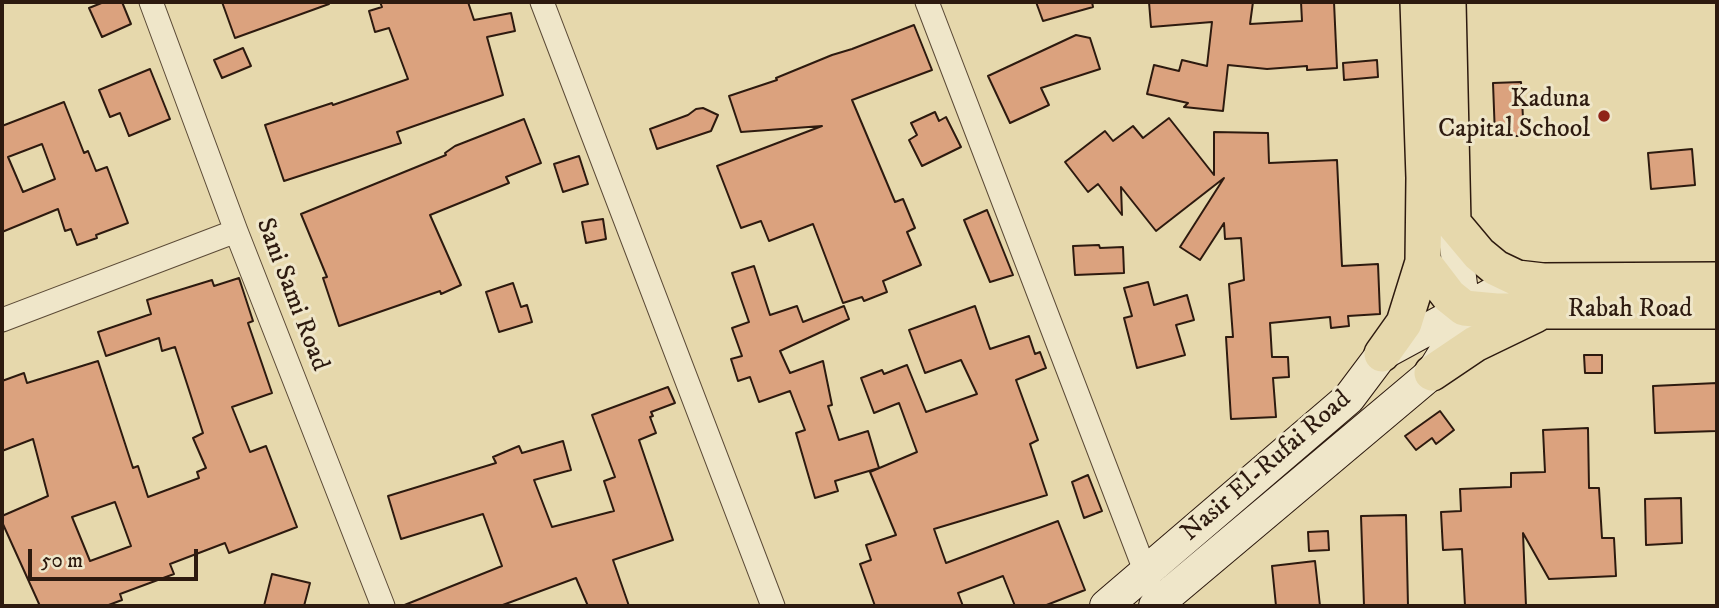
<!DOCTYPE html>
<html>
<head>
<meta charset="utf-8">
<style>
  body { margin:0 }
  #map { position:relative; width:1719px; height:608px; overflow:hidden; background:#e6d8ac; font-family:"IM FELL DW Pica",serif }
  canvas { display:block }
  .frame { position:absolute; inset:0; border:4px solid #2d1a0f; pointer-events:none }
  .scale { position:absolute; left:28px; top:549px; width:170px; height:32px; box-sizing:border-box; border:4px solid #2d1a0f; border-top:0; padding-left:9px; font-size:21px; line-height:24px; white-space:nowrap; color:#2d1a0f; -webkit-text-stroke:5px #efe6c9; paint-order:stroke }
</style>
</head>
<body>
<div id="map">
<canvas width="1719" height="608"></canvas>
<div class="frame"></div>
<div class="scale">50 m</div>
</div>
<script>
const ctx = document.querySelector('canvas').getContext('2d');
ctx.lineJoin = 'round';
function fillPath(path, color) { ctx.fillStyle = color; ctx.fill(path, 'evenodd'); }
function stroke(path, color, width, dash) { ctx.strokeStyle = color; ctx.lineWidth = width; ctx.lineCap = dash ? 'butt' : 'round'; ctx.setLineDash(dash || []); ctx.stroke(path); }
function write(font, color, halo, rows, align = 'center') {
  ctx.font = font + ' "IM FELL DW Pica",serif'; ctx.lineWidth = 6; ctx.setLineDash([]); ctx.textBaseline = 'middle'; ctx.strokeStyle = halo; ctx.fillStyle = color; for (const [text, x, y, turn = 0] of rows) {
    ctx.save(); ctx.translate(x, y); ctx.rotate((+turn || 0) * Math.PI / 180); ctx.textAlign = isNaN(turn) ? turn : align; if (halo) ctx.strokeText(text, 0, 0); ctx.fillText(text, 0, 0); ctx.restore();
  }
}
const building = new Path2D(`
  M104 2H122L131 24 102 37 89 8Z
  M222 2H329V4L235 38Z
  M380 2H468L474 20 511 13 515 31 487 37 503 95 397 132 401 143 284 181 265 125 332 103 333 105 408 79 389 28 375 32 369 11 382 7Z
  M1036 2H1092L1093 7 1043 21Z
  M1149 2H1253L1250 24 1302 21 1301 2H1334L1337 68 1307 70V66L1267 69 1228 65 1223 111 1184 107 1188 103 1147 94 1154 65 1179 71 1182 60 1207 66 1212 22 1151 27Z
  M914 25 932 70 852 100 895 202 903 199 915 228 907 232 921 265 883 281 887 292 864 301 862 297 843 303 813 224 769 241 761 221 741 228 717 166 822 126 741 132 729 96 777 80 776 78 832 55 852 49Z
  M1076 35 1090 38 1100 69 1041 88 1049 105 1010 123 988 76Z
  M243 48 251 66 222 78 214 60Z
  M1377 60 1378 77 1344 80 1343 63Z
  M150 69 170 119 129 136 120 113 110 117 99 90Z
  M1521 82 1524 136H1495L1493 83Z
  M64 102 84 153 88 151 96 171 107 167 128 223 96 235 97 238 77 245 71 229 65 231 58 209 2 232V126ZM42 144 55 179 23 192 8 157Z
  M703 108 718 115 711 131 657 149 650 129 688 115 696 109Z
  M935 112 939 121 946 117 961 147 922 166 909 140 917 135 911 123Z
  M1169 118 1214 175V132L1268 133 1269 163 1337 160 1342 266 1378 264 1380 314 1348 316 1349 326 1331 328 1330 317 1270 323 1272 357H1288L1289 377 1273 378 1276 417 1231 419 1226 337H1233L1229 284 1244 280 1241 238 1225 239 1224 223 1200 260 1180 247 1224 178 1156 231 1121 187 1122 215 1098 184 1088 192 1065 162 1105 131 1113 141 1133 126 1143 138Z
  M524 119 541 163 506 177 509 183 430 215 461 285 441 294 440 291 339 326 323 278 327 277 301 214 446 155 445 153 455 146Z
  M1692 149 1695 185 1651 189 1648 153Z
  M579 156 588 184 563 192 554 164Z
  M987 210 1013 275 990 282 964 220Z
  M603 219 606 239 586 243 582 222Z
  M1099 245 1100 248 1123 247 1124 273 1075 275 1073 246Z
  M754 266 770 315 797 306 803 322 844 306 849 319 780 351 790 373 823 361 832 405 828 406 839 440 868 431 879 468 835 481 838 491 815 498 796 433 805 430 790 391 759 402 750 377 738 381 731 359 742 356 732 328 749 322 732 273Z
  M239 278 253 321 248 323 272 393 232 407 250 452 266 446 297 527 229 553 225 543 170 564 174 574 120 594 122 600 106 606H40L2 522V516L48 496 33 439 2 451V381L24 373 27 383 98 361 133 468 138 466 148 497 199 478 197 472 206 468 193 438 203 433 175 347 162 351 159 338 106 356 98 332 151 314 147 300 212 280 214 286ZM115 502 131 546 90 561 72 517Z
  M1148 282 1154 305 1187 295 1194 320 1176 325 1185 355 1137 368 1124 318 1132 316 1124 288Z
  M513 283 521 307 527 305 532 322 499 332 486 292Z
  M975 306 990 349 1029 336 1035 354 1040 352 1046 368 1016 380 1038 440 1030 444 1047 495 934 529 946 563 1058 521 1085 590 1044 606H1015L1003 576 958 593 963 606H875L860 564 871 560 866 545 896 535 870 472 917 452 899 403 874 413 861 378 882 370 884 374 907 365 926 412 977 394 961 360 925 373 909 330Z
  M1584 355H1602V373H1585Z
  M1717 383V431L1655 433 1653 386Z
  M668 387 675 403 651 412 653 416 650 417 656 433 639 440 673 540 613 560 629 606H588L576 578 500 606H402L502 566 483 514 401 539 388 496 496 463 493 457 519 446 522 453 563 441 571 470 534 480 552 527 614 511 604 481 615 477 592 415Z
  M1440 411 1454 430 1436 444 1432 438 1416 450 1405 436Z
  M1588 428 1589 488H1599L1602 538H1614L1616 576 1549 579 1523 533 1526 606H1465L1462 549 1443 550 1441 512 1461 511 1460 489 1511 487V473L1545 472 1543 430Z
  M1088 475 1102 511 1084 518 1072 482Z
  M1681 498 1682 543 1646 545 1645 499Z
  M1406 515 1408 606H1364L1361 516Z
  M1328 531 1329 550 1309 551 1308 532Z
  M1315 561 1320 606H1276L1272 566Z
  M272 574 310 583 304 606H264Z`);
const minor = new Path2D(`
  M151 2 236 231 383 606
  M542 2 773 606
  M927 2 1146 573
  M2 320 236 231`);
const secondary = new Path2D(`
  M1106 606 1349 398 1382 354 1496 292 1543 281
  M1155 606 1432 373 1455 336 1464 308 1453 223`);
const primary = new Path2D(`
  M1418 2 1424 178 1423 262 1449 296 1464 308 1496 311H1717
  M1448 2 1453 223 1479 254 1496 268 1517 278 1543 281 1717 280
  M1382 354 1404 323 1423 262
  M1432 373 1475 344 1535 315`);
const markers = [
  [1604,116,7,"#8f2418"]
];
const poiNames = [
  ["Kaduna",1590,101],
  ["Capital School",1590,131]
];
const streetNames = [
  ["Sani Sami Road",291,295,69],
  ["Rabah Road",1630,311],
  ["Nasir El-Rufai Road",1267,467,-41]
];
fillPath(building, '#dba27e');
stroke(building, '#2d1a0f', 2);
stroke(minor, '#5b4a36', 25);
stroke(secondary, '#2d1a0f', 34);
stroke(primary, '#2d1a0f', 38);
stroke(minor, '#efe6c9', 23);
stroke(secondary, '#efe6c9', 32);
stroke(primary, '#e6d8ac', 35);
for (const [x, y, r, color] of markers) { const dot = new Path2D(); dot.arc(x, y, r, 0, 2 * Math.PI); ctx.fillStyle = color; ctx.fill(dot); stroke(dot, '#efe6c9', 2.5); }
write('26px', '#2d1a0f', '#efe6c9', poiNames, 'right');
write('26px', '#2d1a0f', '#efe6c9', streetNames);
</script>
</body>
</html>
